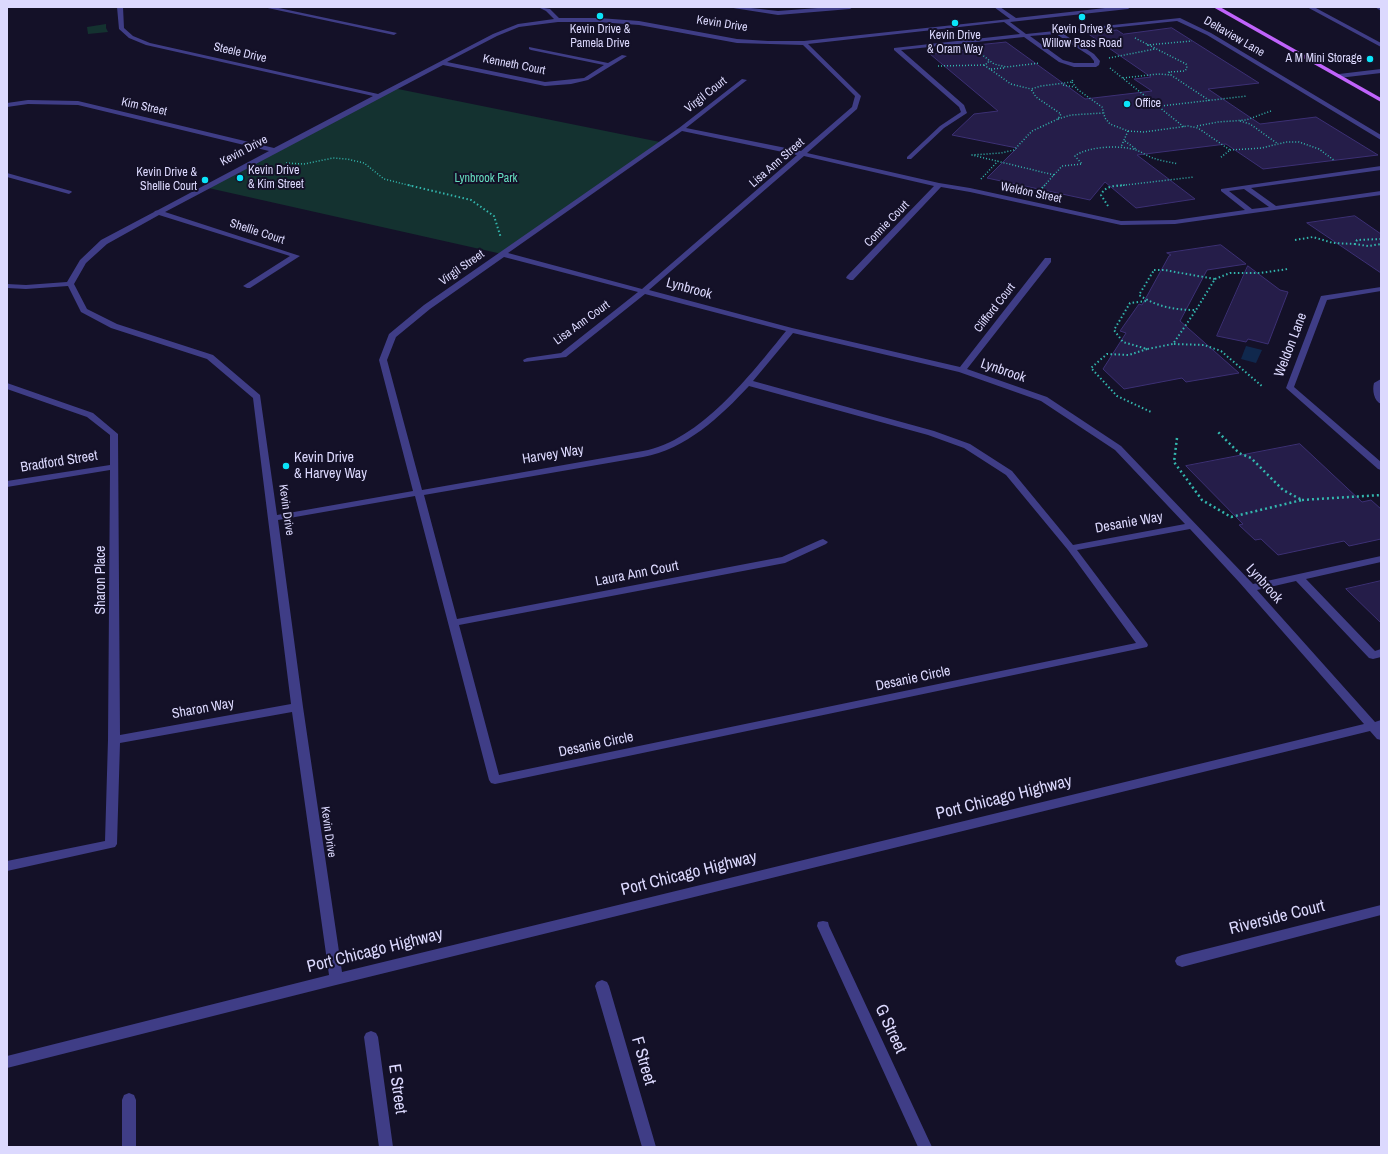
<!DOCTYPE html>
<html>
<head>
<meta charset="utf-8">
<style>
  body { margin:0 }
  #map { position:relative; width:1388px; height:1154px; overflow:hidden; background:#141128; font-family:"Archivo Narrow",sans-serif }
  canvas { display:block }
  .frame { position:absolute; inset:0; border:8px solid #dcd9fe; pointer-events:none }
</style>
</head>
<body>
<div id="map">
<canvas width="1388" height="1154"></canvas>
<div class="frame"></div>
</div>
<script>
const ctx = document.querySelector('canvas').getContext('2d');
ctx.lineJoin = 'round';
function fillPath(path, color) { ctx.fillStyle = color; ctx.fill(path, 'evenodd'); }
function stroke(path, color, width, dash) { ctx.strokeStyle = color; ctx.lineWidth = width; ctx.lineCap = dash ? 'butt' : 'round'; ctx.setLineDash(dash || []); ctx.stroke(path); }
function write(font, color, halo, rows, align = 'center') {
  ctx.font = font + ' "Archivo Narrow",sans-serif'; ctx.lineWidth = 4; ctx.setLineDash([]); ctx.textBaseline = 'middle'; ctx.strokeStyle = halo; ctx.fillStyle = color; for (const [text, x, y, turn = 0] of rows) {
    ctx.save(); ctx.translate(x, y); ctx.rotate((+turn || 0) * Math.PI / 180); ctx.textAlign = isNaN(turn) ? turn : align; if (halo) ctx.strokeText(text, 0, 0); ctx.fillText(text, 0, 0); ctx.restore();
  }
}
const green = new Path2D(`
  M106 24V28L108 32 88 34 87 27Z
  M393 88 660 142 502 254 204 187Z`);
const water = new Path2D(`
  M1246 346 1262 350 1256 363 1241 359Z`);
const building = new Path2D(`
  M1172 28 1259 83 1208 89 1260 124 1316 117 1378 155 1263 169 1226 144 1137 155 1195 199 1136 208 1105 182 1090 200 987 178 1017 148 952 135 974 114 998 111 930 54 982 48 977 45 1006 42 1085 99 1152 91 1134 79 1151 77 1087 33 1117 30 1123 34Z
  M1355 216 1381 234V273L1307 223Z
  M1221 245 1246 264 1207 270 1180 321 1239 373 1186 382 1182 378 1124 389 1103 369 1126 333 1120 331 1139 304 1142 305 1169 256 1171 255 1167 253Z
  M1248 266 1280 290 1288 292 1268 344 1248 339 1246 342 1217 336Z
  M1300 444 1362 502 1371 500 1381 509V539L1349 546 1344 541 1278 555 1261 539 1255 540 1239 525 1243 524 1186 466Z
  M1381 581V623L1346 589Z`);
const pathFar2 = new Path2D(`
  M1135 38 1186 64 1187 68 1185 71 1169 72 1171 75
  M1147 45 1192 41
  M981 54 994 64 1006 67 1040 63
  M1109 58 1155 49
  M984 65 1011 84 1031 89
  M938 66 984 65 988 63 989 60
  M1110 68 1184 127
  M991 69 1004 68
  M1123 78 1158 74 1171 75 1210 101
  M1072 82 1077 89 1102 107 1105 118 1110 124 1128 131 1121 147
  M1063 85 1074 87
  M1161 106 1247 96
  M1058 119 1071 115 1103 113
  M1240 121 1250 124 1278 144
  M1197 126 1218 122 1246 120 1271 111
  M1128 131 1144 132 1188 126 1198 128 1230 150 1220 158
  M1125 141 1137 150
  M1230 150 1262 148 1286 142H1299L1319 149 1335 161
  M286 163 304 164 333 158 347 159 364 163 384 179 412 186
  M1054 175 972 155 1001 153 1014 150 1032 131 1058 119 1061 114 1036 97 1031 89 1041 86 1072 82 1073 78
  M981 179 998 161
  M1044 186 1062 166 1082 164 1075 156C1088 146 1121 145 1136 150 1142 152 1147 156 1153 158 1161 161 1170 162 1178 164
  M1117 186 1194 177`);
const pathFar1 = new Path2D(`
  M408 185 471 200 494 216 501 238
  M1039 191 1045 185
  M1108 206 1101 195C1105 185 1116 186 1125 185
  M1381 239 1357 240 1355 244 1368 246 1381 244
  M1295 240 1313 237 1333 243 1355 244
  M1154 270H1164L1215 279 1196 310C1175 310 1157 307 1139 295Z
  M1215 279 1230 273H1260L1288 269
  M1146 301 1130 303 1114 330 1123 342 1147 349 1173 344 1196 310
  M1174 344 1204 345 1221 351 1263 387
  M1147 349 1129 355 1107 354 1091 368 1117 396 1151 412`);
const path = new Path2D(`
  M1177 438 1174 462 1202 500 1231 517 1302 500 1283 490 1251 458 1239 453 1217 431
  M1302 500 1381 495`);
const minor = new Path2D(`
  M117 7H123L124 28 133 36 150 43 378 94 493 34 518 24 554 19 546 11 538 7 550 9 559 18H599L639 21 737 39 768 41H804L1010 19 994 7H1000L1016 18 1114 7H1131L1128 9 1010 22 1026 34 1180 18 1211 33 1381 135V140L1207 35 1177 21 1062 33 1094 54 1100 61 1099 65 1096 67H1074L1059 62 1024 37 901 50 964 105 967 113 944 128 911 159H907V157L940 126 961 112 959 107 894 50V48L1020 34 1004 22 808 44 861 96 857 109 807 153 939 183 970 188 1121 221 1175 220 1245 210 1221 191V189L1381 166V170L1251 188 1276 206 1381 191V195L1175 224 1121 225 970 192 941 187 853 280H850L846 278 847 276 934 186 804 156 649 290 792 328 960 367 1045 258H1051V262L967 369 1047 397 1121 446 1253 584 1381 556V562L1306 579 1375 651 1381 649V657L1373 659 1369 658 1296 581 1257 590 1375 722 1381 720V740L1377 739 1370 731 336 985 7 1068V1056L329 975 292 712 120 743 117 844 115 847 7 871V861L105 841 108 740 110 470 7 487V481L110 465V435L87 417 7 389V383L93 413 118 434 120 735 291 704 253 398 207 359 111 328 81 312 68 286 26 289 7 288V284L26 285 67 282 80 260 101 240 154 212 155 211 158 210 269 151 78 105 28 104 7 107V103L28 100 78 101 274 148 373 96 146 45 129 38 119 29ZM558 22H599L639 25 737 43 803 45 855 96 852 107 801 151 686 128 747 80 742 79 679 128 424 305 389 334 379 360 413 491 277 515 260 395 213 355 117 324 87 309 74 284 86 263 107 244 159 215 290 256 243 286 247 288H250L300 256 165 212 443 65 545 86 571 84 588 80 627 56 622 55 608 63 529 47V49L531 50 604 65 584 78 545 82 447 62 497 36 519 27ZM1056 34 1090 56 1094 61V63H1074L1063 60 1030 36ZM682 131 797 155 642 289 508 253ZM1244 189 1269 207 1252 209 1229 191ZM504 257 638 292 561 353 527 358 523 360 524 362 566 357 645 294 786 331C751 374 700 441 643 451L422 490 387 360 396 337 430 309ZM793 333 959 372 1041 401 1115 450 1185 524 1073 545 1012 471 970 444 934 431 753 381ZM749 386 928 435 964 448 1006 475 1068 550 1136 643 499 775 459 625 785 563 826 544 828 542 823 539 820 540 782 557 457 619 424 495 643 457C686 449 720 417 749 386ZM415 496 489 780 491 783 495 784 1147 647 1148 645 1147 643 1077 550 1190 529 1239 582 1364 724 342 972 303 707 278 520Z
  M263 7H274L397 33 394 35Z
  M727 7H742L778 11 831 7H853L850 9 778 15Z
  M1307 7H1314L1381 43V47Z
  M1375 7H1381V11Z
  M1381 69V73L1339 78 1336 76 1339 74Z
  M7 173 71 191 72 192 69 194 7 177Z
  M1381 287V291L1327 300 1294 387 1381 462V470L1378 469 1286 388 1321 296Z
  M1381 379V404C1374 401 1372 390 1374 383Z
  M1381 905V915L1182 967 1177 965 1175 961 1177 957 1182 955Z
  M823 921 828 922 829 926 932 1147H918L817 926 818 922Z
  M602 980 607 982 609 986 656 1147H642L595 986 597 982Z
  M371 1031 376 1033 378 1037 393 1147H379L364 1037 366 1033Z
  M129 1093 134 1095 136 1100V1147H122V1100L124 1095Z`);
const major = new Path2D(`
  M1213 7H1220L1381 98V102Z`);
const markers = [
  [600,16,4,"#0ae4f9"],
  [1082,17,4,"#0ae4f9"],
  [955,23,4,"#0ae4f9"],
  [1370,59,4,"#0ae4f9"],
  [1127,104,4,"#0ae4f9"],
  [240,178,4,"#0ae4f9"],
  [205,180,4,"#0ae4f9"],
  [286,466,4,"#0ae4f9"]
];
const farStreetnames = [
  ["Kevin Drive",722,24,9],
  ["Deltaview Lane",1234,37,30],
  ["Steele Drive",240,53,13],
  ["Kenneth Court",514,65,11],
  ["Virgil Court",706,95,-38],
  ["Kim Street",144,107,13],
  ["Kevin Drive",244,151,-28],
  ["Lisa Ann Street",777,163,-41],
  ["Weldon Street",1031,193,12],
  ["Connie Court",887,224,-46],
  ["Shellie Court",257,232,18],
  ["Virgil Street",462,268,-35],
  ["Clifford Court",995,308,-52],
  ["Lisa Ann Court",582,323,-36],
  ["Kevin Drive",286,510,82],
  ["Kevin Drive",328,832,82]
];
const farPoinames = [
  ["Kevin Drive &",600,30],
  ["Pamela Drive",600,44],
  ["Kevin Drive &",1082,30],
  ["Willow Pass Road",1082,44],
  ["Kevin Drive",955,36],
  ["& Oram Way",955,50],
  ["A M Mini Storage",1362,59,"right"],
  ["Office",1135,104,"left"],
  ["Kevin Drive",248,171,"left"],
  ["& Kim Street",248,185,"left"],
  ["Kevin Drive &",197,173,"right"],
  ["Shellie Court",197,187,"right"]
];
const farParknames = [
  ["Lynbrook Park",486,179]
];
const streetNames = [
  ["Lynbrook",689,289,15],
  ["Weldon Lane",1291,345,-69],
  ["Lynbrook",1003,371,19],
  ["Harvey Way",553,455,-9],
  ["Bradford Street",59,462,-9],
  ["Desanie Way",1129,523,-10],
  ["Laura Ann Court",637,574,-11],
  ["Sharon Place",101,580,-90],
  ["Lynbrook",1264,584,48],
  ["Desanie Circle",913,679,-12],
  ["Sharon Way",203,709,-10],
  ["Desanie Circle",596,745,-12]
];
const poiNames = [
  ["Kevin Drive",294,458],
  ["& Harvey Way",294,474]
];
const nearStreetnames = [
  ["Port Chicago Highway",1004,798,-14],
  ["Port Chicago Highway",689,874,-14],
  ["Riverside Court",1277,918,-14],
  ["Port Chicago Highway",375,951,-14],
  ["G Street",890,1029,65],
  ["F Street",643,1061,74],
  ["E Street",397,1089,82]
];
fillPath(green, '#143230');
fillPath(water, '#10284d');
fillPath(building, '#251d49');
stroke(building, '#3c3074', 1);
stroke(pathFar2, '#33b7ae', 1.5, [1, 2]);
stroke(pathFar1, '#33b7ae', 2, [1.5, 2.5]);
stroke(path, '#33b7ae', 2.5, [2, 3]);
fillPath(minor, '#3f3d86');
fillPath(major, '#c063fb');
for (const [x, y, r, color] of markers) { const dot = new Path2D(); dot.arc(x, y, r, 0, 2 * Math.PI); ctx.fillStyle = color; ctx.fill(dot); stroke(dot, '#141128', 1.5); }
write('12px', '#dcd9fe', '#141128', farStreetnames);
write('12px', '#dcd9fe', '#141128', farPoinames);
write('12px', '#65ddbe', '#141128', farParknames);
write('14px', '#dcd9fe', '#141128', streetNames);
write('14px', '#dcd9fe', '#141128', poiNames, 'left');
write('17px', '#dcd9fe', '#141128', nearStreetnames);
</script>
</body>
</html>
